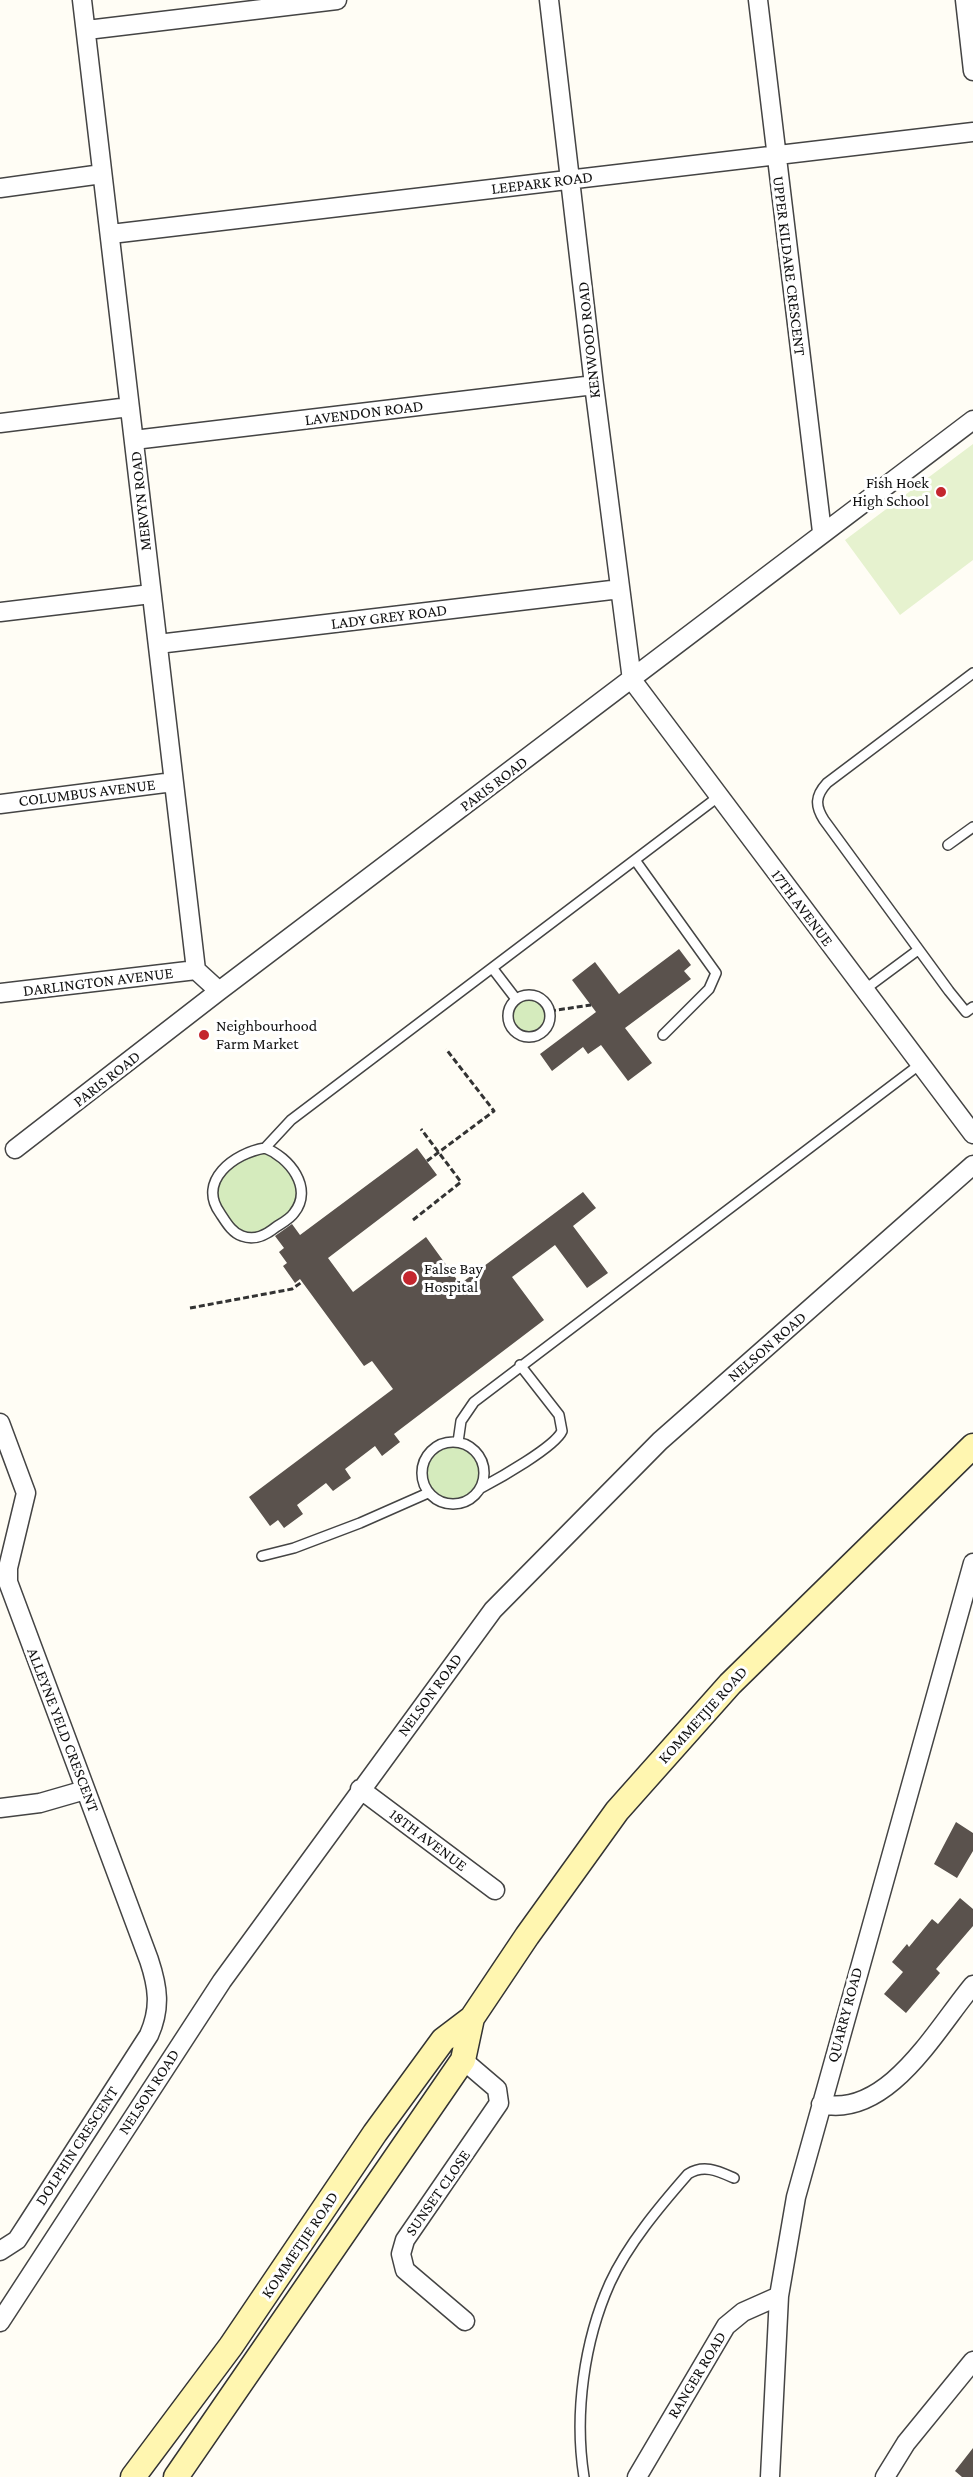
<!DOCTYPE html>
<html>
<head>
<meta charset="utf-8">
<style>
  body { margin:0 }
  canvas { display:block; background:#fffdf5 }
</style>
</head>
<body>
<canvas width="973" height="2477"></canvas>
<script>
const ctx = document.querySelector('canvas').getContext('2d');
ctx.lineJoin = 'round';
function fillPath(path, color) { ctx.fillStyle = color; ctx.fill(path, 'evenodd'); }
function stroke(path, color, width, dash) { ctx.strokeStyle = color; ctx.lineWidth = width; ctx.lineCap = dash ? 'butt' : 'round'; ctx.setLineDash(dash || []); ctx.stroke(path); }
function write(font, color, halo, rows, align = 'center') {
  ctx.font = font + ' "Crimson Pro",serif'; ctx.lineWidth = 6; ctx.setLineDash([]); ctx.textBaseline = 'middle'; ctx.strokeStyle = halo; ctx.fillStyle = color; for (const [text, x, y, turn = 0] of rows) {
    ctx.save(); ctx.translate(x, y); ctx.rotate((+turn || 0) * Math.PI / 180); ctx.textAlign = isNaN(turn) ? turn : align; if (halo) ctx.strokeText(text, 0, 0); ctx.fillText(text, 0, 0); ctx.restore();
  }
}
const green = new Path2D(`
  M508 1016a21 21 0 1 1 42 0a21 21 0 1 1-42 0Z
  M265 1148 298 1178 300 1202 266 1235 240 1236 213 1204 221 1171Z
  M422 1473a31 31 0 1 1 62 0a31 31 0 1 1-62 0Z`);
const pitch = new Path2D(`
  M973 444V560L900 615 845 540Z`);
const building = new Path2D(`
  M679 949 691 965 684 971 691 979 625 1028 652 1063 628 1081 601 1045 588 1054 583 1047 552 1071 540 1054 596 1012 572 980 595 962 619 994Z
  M417 1148 437 1175 328 1258 353 1292 426 1237 460 1284 583 1192 596 1208 573 1226 608 1273 587 1288 555 1245 512 1277 544 1320 394 1434 400 1442 382 1456 375 1446 345 1469 351 1478 333 1491 326 1483 297 1505 303 1514 284 1528 278 1520 270 1526 249 1497 393 1389 372 1361 364 1366 300 1279 295 1283 283 1266 287 1263 279 1252 284 1248 275 1236 292 1224 300 1235Z
  M956 1822 973 1833V1851L957 1878 934 1864Z
  M960 1898 973 1909V1926L936 1969 940 1973 906 2013 884 1994 903 1972 892 1962 907 1944 909 1947 932 1919 938 1924Z
  M973 2448V2477H962L955 2471Z`);
const path = new Path2D(`
  M550 1011 591 1005
  M427 1161 494 1111 446 1049
  M413 1220 461 1182 421 1129
  M190 1308 292 1289 302 1282`);
const lane = new Path2D(`
  M973 673 827 783C815 796 815 806 824 820L949 991 966 1012 973 1007
  M948 845 973 827
  M635 860 716 973 709 989 663 1035
  M493 969 516 999
  M864 990 918 950
  M508 1016a21 21 0 1 1 42 0a21 21 0 1 1-42 0Z
  M265 1148 291 1120 718 797
  M265 1148C289 1157 314 1188 294 1213 290 1219 282 1223 276 1227 266 1235 255 1241 242 1236 232 1233 226 1222 220 1213 197 1181 234 1153 265 1148Z
  M422 1473a31 31 0 1 1 62 0a31 31 0 1 1-62 0Z
  M458 1442 461 1421 474 1402 919 1065
  M481 1488C498 1479 555 1447 562 1431L559 1415 520 1365
  M262 1556 294 1548 360 1523 428 1493
  M584 2477C574 2414 584 2341 610 2283 628 2244 660 2206 688 2174 704 2164 718 2171 734 2178`);
const street = new Path2D(`
  M82 0 196 970 219 991
  M549 0 594 385 632 680 973 1134
  M758 0 822 532
  M965 0 973 71
  M87 30 337 0
  M0 188 102 174
  M111 234 973 132
  M0 423 129 407
  M134 440 594 385
  M0 612 151 594
  M158 644 620 589
  M0 804 173 782
  M0 993 196 970
  M15 1149 219 991 973 420
  M0 1423 26 1493 8 1568V1582L149 1960C158 1987 161 2008 149 2035L28 2223 17 2240 0 2251
  M360 1789 495 1890
  M0 1808 40 1803 85 1790
  M463 2060 497 2089 499 2103 405 2240 401 2254 405 2270 465 2321
  M821 2104C888 2119 936 2029 973 1985
  M0 2322 222 1981 493 1610 660 1441 973 1165
  M637 2477 726 2326 743 2312 779 2296
  M770 2477 779 2296 796 2197 973 1563
  M885 2477 906 2443 973 2361`);
const secondary = new Path2D(`
  M133 2477 231 2346 375 2133 443 2040 472 2018
  M176 2477 463 2060 472 2018 527 1936 617 1811 730 1684 973 1446`);
const markers = [
  [941,492,6,"#c4262e"],
  [204,1035,6,"#c4262e"],
  [410,1278,8,"#c4262e"]
];
const streetNames = [
  ["LEEPARK ROAD",542,183,-7],
  ["UPPER KILDARE CRESCENT",789,266,83],
  ["KENWOOD ROAD",589,340,-96],
  ["LAVENDON ROAD",364,413,-7],
  ["MERVYN ROAD",141,501,-96],
  ["LADY GREY ROAD",389,617,-7],
  ["PARIS ROAD",494,784,-37],
  ["COLUMBUS AVENUE",87,793,-7],
  ["17TH AVENUE",802,908,53],
  ["DARLINGTON AVENUE",98,982,-7],
  ["PARIS ROAD",107,1079,-38],
  ["NELSON ROAD",767,1347,-41],
  ["NELSON ROAD",430,1695,-54],
  ["KOMMETJIE ROAD",703,1715,-48],
  ["ALLEYNE YELD CRESCENT",63,1730,69],
  ["18TH AVENUE",428,1840,37],
  ["QUARRY ROAD",845,2015,-75],
  ["NELSON ROAD",149,2092,-57],
  ["DOLPHIN CRESCENT",77,2146,-57],
  ["SUNSET CLOSE",438,2193,-55],
  ["KOMMETJIE ROAD",300,2245,-56],
  ["RANGER ROAD",697,2375,-59]
];
const poiNames = [
  ["Fish Hoek",929,483,"right"],
  ["High School",929,501,"right"],
  ["Neighbourhood",216,1026],
  ["Farm Market",216,1044],
  ["False Bay",424,1269],
  ["Hospital",424,1287]
];
fillPath(green, '#d5ebbd');
fillPath(pitch, '#e6f2cf');
fillPath(building, '#5a524d');
stroke(lane, '#444', 12);
stroke(street, '#444', 21);
stroke(secondary, '#333', 27);
stroke(path, '#333', 3, [6, 3]);
stroke(lane, '#fff', 9);
stroke(street, '#fff', 18);
stroke(secondary, '#fff6b0', 24);
for (const [x, y, r, color] of markers) { const dot = new Path2D(); dot.arc(x, y, r, 0, 2 * Math.PI); ctx.fillStyle = color; ctx.fill(dot); stroke(dot, '#fff', 2); }
write('16px', '#111', '#fff', streetNames);
write('16px', '#111', '#fff', poiNames, 'left');
</script>
</body>
</html>
